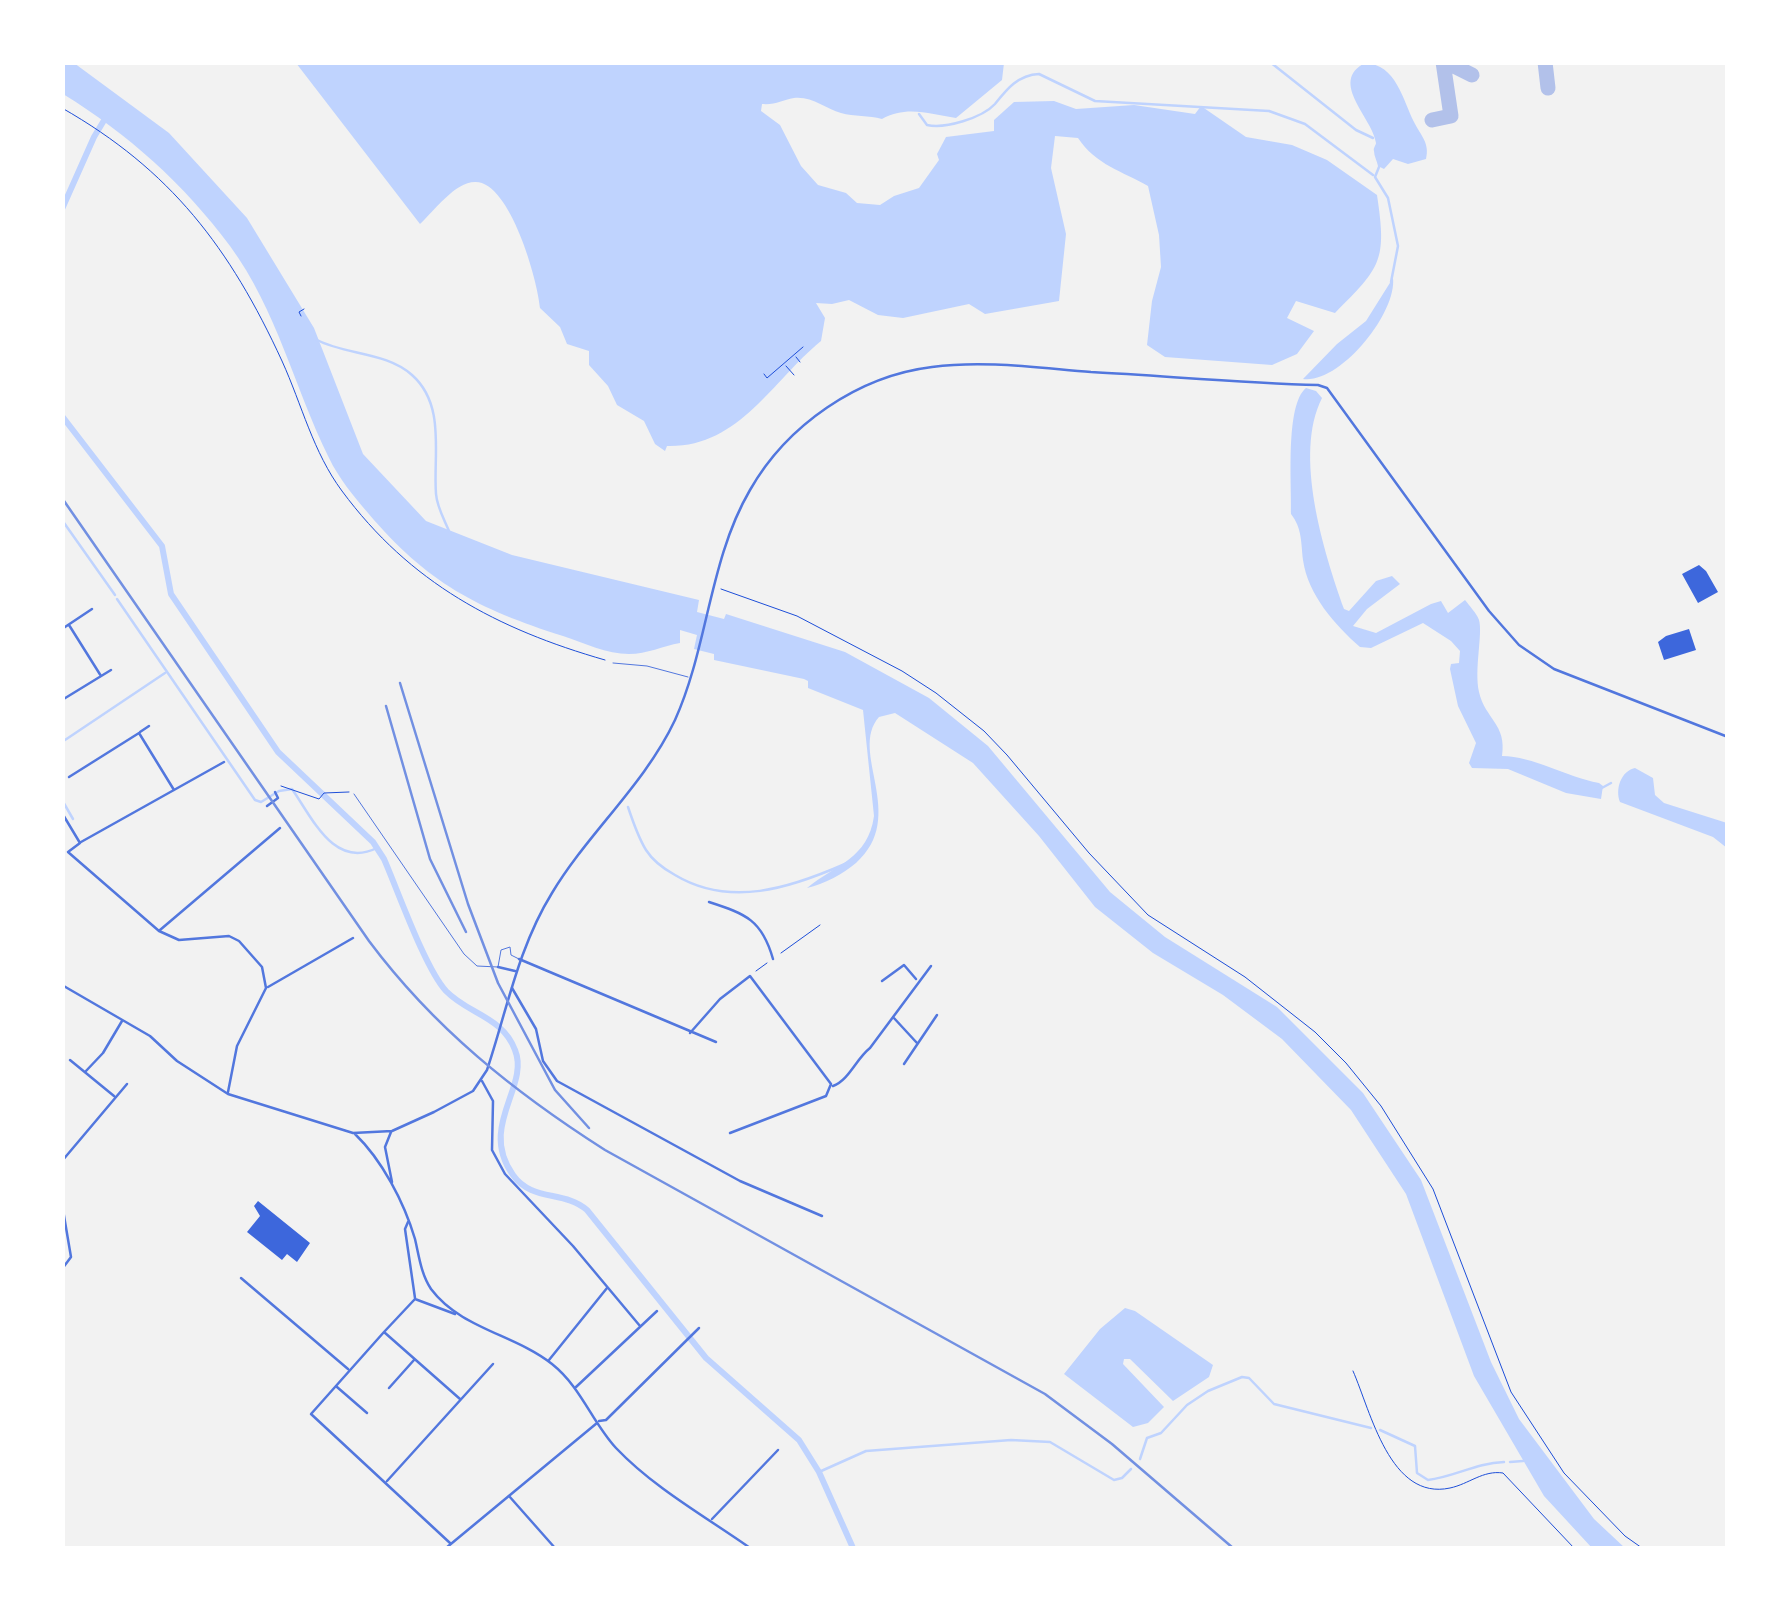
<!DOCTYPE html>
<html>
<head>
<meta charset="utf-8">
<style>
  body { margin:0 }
  #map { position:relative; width:1790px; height:1611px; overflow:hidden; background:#f2f2f2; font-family:"Fira Sans Condensed",sans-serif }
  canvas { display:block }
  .frame { position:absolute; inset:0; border:65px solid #fff; pointer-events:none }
</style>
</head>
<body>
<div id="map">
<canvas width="1790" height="1611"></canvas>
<div class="frame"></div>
</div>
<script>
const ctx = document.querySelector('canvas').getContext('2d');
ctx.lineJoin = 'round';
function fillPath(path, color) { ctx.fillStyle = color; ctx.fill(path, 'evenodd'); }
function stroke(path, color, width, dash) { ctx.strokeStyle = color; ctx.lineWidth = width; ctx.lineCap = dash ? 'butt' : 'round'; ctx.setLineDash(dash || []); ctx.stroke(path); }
const water = new Path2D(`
  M62 63H74L169 133 247 218 314 328 363 454 426 521 512 555 699 600 697 612 724 619 726 614 845 652 929 698 988 746 1110 892 1165 937 1277 1007 1363 1093 1421 1180 1491 1362 1519 1419 1594 1519 1625 1548H1592L1544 1496 1474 1376 1406 1194 1351 1110 1282 1039 1223 995 1153 953 1095 907 1039 836 973 763 895 713 879 717C848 752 909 816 856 863 843 874 824 884 807 888 836 864 868 859 874 816L863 710 808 688V681L804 679 714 660V654L694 649 697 635 680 630V643C663 646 647 654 629 654 607 654 584 643 563 636 478 609 427 583 368 513 354 497 338 477 329 458 294 387 277 310 230 246 184 184 128 134 63 94Z
  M296 63H1004L1002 80 956 118C931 114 906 105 882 119 869 115 854 117 841 113 826 109 812 96 794 98 782 100 776 105 762 104L761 111 780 125 801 166 818 185 846 193 857 203 880 205 894 196 919 188 939 160 937 154 946 137 994 131V120L1014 102 1054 101 1076 109 1134 105 1195 114 1201 106 1246 137 1292 145 1327 160 1377 195C1387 261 1381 267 1335 313L1296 301 1287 318 1314 331 1297 354 1272 365 1165 357 1147 345 1152 301 1161 267 1159 235 1148 186C1122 171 1096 165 1078 138L1055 136 1051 168 1066 234 1059 301 985 314 969 304 903 318 878 315 849 300 832 304 816 303 825 318 821 341C772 381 739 448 667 446L665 451 655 444 644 421 617 405 608 386 589 365V351L567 344 560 327 540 308C538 281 510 181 475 182 455 182 434 211 420 224Z
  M1365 63C1396 64 1403 100 1414 122 1421 136 1430 143 1426 159L1408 164 1393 159 1384 169 1378 166C1377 161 1374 156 1374 151 1373 148 1376 145 1376 143 1373 118 1328 82 1365 63Z
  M1393 278C1397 313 1340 384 1303 379L1337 344 1366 321Z
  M1306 388 1316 391 1322 398C1293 455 1324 552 1344 609L1349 611 1376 581 1392 576 1400 584 1367 609 1353 626 1376 633 1431 604 1441 601 1448 613 1465 600C1469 605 1477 614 1479 620 1483 634 1474 669 1479 692 1485 719 1507 724 1502 756 1533 756 1566 777 1599 783L1603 786 1601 799 1566 793 1508 769 1472 768 1469 763 1476 743 1458 706 1450 669 1451 664 1459 663 1460 651 1451 641 1423 623 1371 648 1360 647C1335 625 1308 595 1303 560 1301 542 1302 528 1291 514 1292 485 1285 405 1306 388Z
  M1635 768 1653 778 1655 795 1664 803 1727 823V848L1713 837 1620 802C1615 789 1621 771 1635 768Z
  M1125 1308 1135 1311 1213 1365 1209 1377 1173 1401 1130 1359H1124L1123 1364 1164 1407 1148 1423 1133 1427 1064 1374 1100 1329Z`);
const stream = new Path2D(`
  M1270 62 1356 130 1373 138
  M919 114 927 125C945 129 982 118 995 104 1007 89 1018 75 1039 74L1095 101 1269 111 1305 124 1373 175
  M1379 167 1375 177 1388 198 1398 246 1391 282
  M317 340C346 355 387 352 412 375 446 405 433 455 436 494 437 507 444 519 449 531
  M62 520 115 595
  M117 599 255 800 261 802 279 791 292 789C313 819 334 869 377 848
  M62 742 165 673
  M1600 789 1611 783
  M62 800 73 819
  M628 807C633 822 638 837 646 850 653 861 664 869 675 875 730 908 790 888 845 864
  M1380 1430 1415 1446 1417 1473 1428 1480C1454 1477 1476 1463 1504 1462
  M1140 1459 1147 1438 1161 1433 1187 1405 1208 1391 1242 1377 1249 1378 1274 1404 1371 1428
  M1510 1462 1523 1461
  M819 1472 866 1451 1011 1440 1050 1442 1114 1480 1122 1478 1131 1469`);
const canal = new Path2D(`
  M62 209 94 137 106 117
  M62 416 162 546 171 594 278 752 373 842 384 859C398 891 425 968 446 991 468 1014 503 1017 515 1050 530 1087 478 1126 513 1175 532 1202 564 1190 587 1210L706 1358 799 1440 819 1472 853 1548`);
const taxiway = new Path2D(`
  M1446 62 1472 75
  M1545 62 1548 88
  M1432 120 1451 116 1443 62`);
const building = new Path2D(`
  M1699 565 1706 571 1718 592 1698 603 1682 574Z
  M1689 629 1696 650 1664 660 1658 642 1666 636Z
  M258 1201 310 1243 297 1262 287 1254 282 1260 247 1232 260 1216 254 1206Z`);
const path = new Path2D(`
  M62 108C171 170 230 248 282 361 302 405 313 452 342 491 410 583 497 629 605 660
  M301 316 299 312 304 309
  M796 357 800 362
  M786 366 794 375
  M764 374 767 378 803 347
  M721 589 797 616 902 671 936 693 984 731 1007 755 1089 853 1148 915 1245 977 1315 1032 1346 1063 1381 1106 1433 1189 1511 1392 1564 1473 1625 1536 1642 1548
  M281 786 319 799 324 793 349 792
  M781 953 820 925
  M756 971 767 963
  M1353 1371C1371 1412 1390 1501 1450 1488 1469 1484 1483 1470 1503 1473L1574 1548`);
const service = new Path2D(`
  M613 663 647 666 688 677
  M354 794 464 954 477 966 498 967 501 950 510 947 511 955 519 959`);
const minor = new Path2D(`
  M69 625 101 676
  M62 629 92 609
  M62 700 111 670
  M140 732 149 726
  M69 777 139 733 174 790
  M267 806 278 798 275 792
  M62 813 80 843 68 852 159 931 179 940 229 936 239 941 262 967 266 988 237 1046 228 1092
  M81 842 224 762
  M709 902C746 914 762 920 773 959
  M160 930 280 828
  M519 959 716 1042
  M498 967 515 971
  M882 981 904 965 916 979
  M268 987 353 938
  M512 988 536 1029 543 1061 557 1081 740 1181 822 1216
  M893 1017 917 1043
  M690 1033 720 999 750 976 831 1084 826 1096 730 1133
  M70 1060 114 1096
  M904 1064 937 1015
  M85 1072 103 1053 122 1021
  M482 1081 493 1101 492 1150 505 1174 573 1246 640 1326
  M833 1086C849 1080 856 1059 870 1048L931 966
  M62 1161 127 1084
  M62 1204 71 1257 62 1269
  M408 1222 405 1229 415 1298
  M241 1278 348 1369
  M384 1332 415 1299 455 1314
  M549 1360 607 1288
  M337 1387 367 1413
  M576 1387 657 1311
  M389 1388 414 1360
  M599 1421 606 1420 699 1328
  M387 1481 493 1364
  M509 1496 555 1548
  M712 1519 778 1450
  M450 1543 311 1414 384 1332 460 1399`);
const tertiary = new Path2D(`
  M62 985 150 1036 177 1061 228 1094 353 1133 392 1131 434 1112 473 1091 487 1070C507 1010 518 948 552 893 588 833 645 784 675 720 708 647 709 560 750 490 787 425 858 376 932 367 984 360 1039 368 1091 372 1167 376 1243 383 1318 385L1327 388 1489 611 1519 645 1554 669 1728 737
  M391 1132 385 1147 392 1182
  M355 1134C382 1160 404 1202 415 1239 419 1256 421 1274 431 1289 461 1329 514 1334 552 1364 581 1387 592 1422 616 1448 654 1488 706 1517 750 1548
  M446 1548 597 1423`);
const rail = new Path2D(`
  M62 498 369 941C434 1028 514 1092 605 1150L1045 1394 1112 1444 1233 1548
  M400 683 468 904 498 983 555 1090 589 1128
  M386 706 430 859 466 932`);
fillPath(water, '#bfd3fe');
stroke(stream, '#bfd3fe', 2.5);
stroke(canal, '#bfd3fe', 6);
stroke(taxiway, '#b2c1ea', 15);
fillPath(building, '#3d67dc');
stroke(path, '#1d4ed8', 1);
stroke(service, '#5277de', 1);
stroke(minor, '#5277de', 2.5);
stroke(tertiary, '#5277de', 2.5);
stroke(rail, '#7290e2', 2.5);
</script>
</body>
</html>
